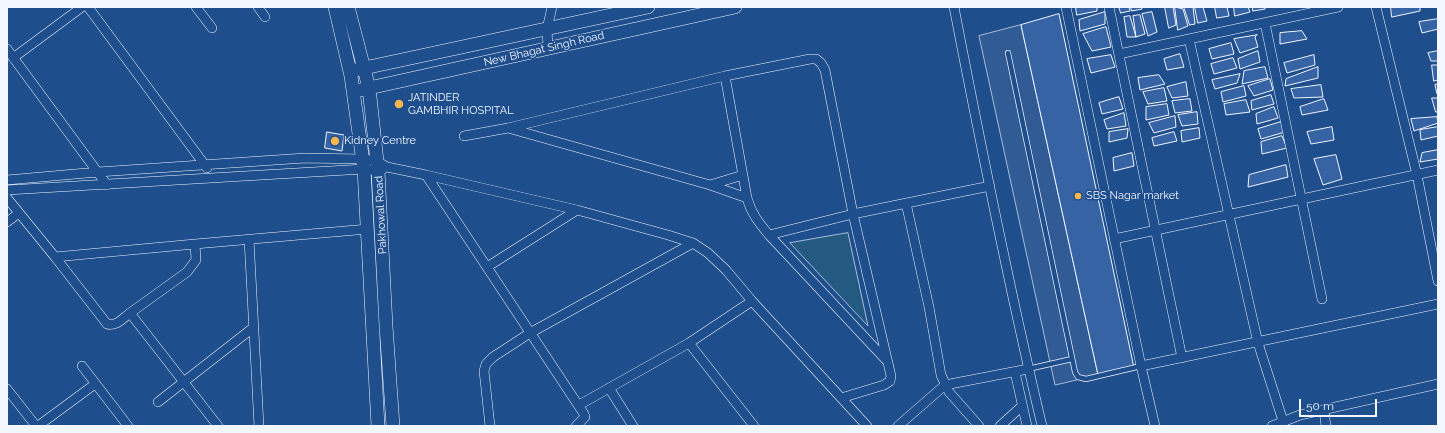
<!DOCTYPE html>
<html>
<head>
<meta charset="utf-8">
<style>
  body { margin:0 }
  #map { position:relative; width:1445px; height:433px; overflow:hidden; background:#1f4e8c; font-family:Raleway,sans-serif }
  canvas { display:block }
  .frame { position:absolute; inset:0; border:8px solid #f2f6ff; pointer-events:none }
  .scale { position:absolute; left:1299px; top:399px; width:78px; height:18px; box-sizing:border-box; border:2px solid #f2f6ff; border-top:0; padding-left:5px; font-size:12px; line-height:14px; white-space:nowrap; color:#f2f6ff; -webkit-text-stroke:3px #1f4e8c; paint-order:stroke }
</style>
</head>
<body>
<div id="map">
<canvas width="1445" height="433"></canvas>
<div class="frame"></div>
<div class="scale">50 m</div>
</div>
<script>
const ctx = document.querySelector('canvas').getContext('2d');
ctx.lineJoin = 'round';
function fillPath(path, color) { ctx.fillStyle = color; ctx.fill(path, 'evenodd'); }
function stroke(path, color, width, dash) { ctx.strokeStyle = color; ctx.lineWidth = width; ctx.lineCap = dash ? 'butt' : 'round'; ctx.setLineDash(dash || []); ctx.stroke(path); }
function write(font, color, halo, rows, align = 'center') {
  ctx.font = font + ' Raleway,sans-serif'; ctx.lineWidth = 3; ctx.setLineDash([]); ctx.textBaseline = 'middle'; ctx.strokeStyle = halo; ctx.fillStyle = color; for (const [text, x, y, turn = 0] of rows) {
    ctx.save(); ctx.translate(x, y); ctx.rotate((+turn || 0) * Math.PI / 180); ctx.textAlign = isNaN(turn) ? turn : align; if (halo) ctx.strokeText(text, 0, 0); ctx.fillText(text, 0, 0); ctx.restore();
  }
}
const green = new Path2D(`
  M848 233 868 326 790 243Z`);
const parking = new Path2D(`
  M1021 25 1098 375 1055 385 979 36Z`);
const building = new Path2D(`
  M1076 7H1097V11L1077 15Z
  M1119 7H1129L1130 11 1121 13Z
  M1131 7H1142V9L1132 11Z
  M1165 7H1173L1176 25 1169 28Z
  M1175 7 1183 9 1188 26 1178 30Z
  M1184 7H1193L1195 24 1190 25Z
  M1195 7H1203L1207 21 1198 23Z
  M1215 7H1227L1229 16 1217 18Z
  M1234 7H1248L1250 12 1235 16Z
  M1253 7H1265V9L1253 11Z
  M1391 7H1420V11L1392 17Z
  M1105 12V24L1080 31 1079 20Z
  M1152 12 1157 32 1148 36 1142 14Z
  M1059 14 1134 368 1098 375 1021 25Z
  M1140 15 1145 34 1136 37 1133 16Z
  M1130 16 1136 37H1127L1124 17Z
  M1438 19V29L1422 33 1419 22Z
  M1106 27 1111 47 1092 51 1083 34Z
  M1302 31 1307 39 1280 44V33Z
  M1257 35 1255 37 1258 47 1240 53 1234 39Z
  M1231 43 1234 54 1212 59 1209 49Z
  M1258 51 1260 62 1240 69 1238 59Z
  M1438 51V61H1431L1428 53Z
  M1180 54 1184 67 1167 70 1164 59Z
  M1111 55 1115 67 1091 73 1087 59Z
  M1314 55 1315 65 1287 73 1284 63Z
  M1233 58 1237 68 1214 74 1211 64Z
  M1432 65H1438V80L1434 81Z
  M1265 67 1268 78 1242 84 1244 71Z
  M1318 67V78L1285 86 1286 79Z
  M1240 74 1237 83 1215 89 1212 80Z
  M1159 75 1165 84 1140 90 1138 78Z
  M1270 79 1273 90 1254 96 1248 86Z
  M1186 82 1188 96 1172 98 1167 87Z
  M1438 84V94H1437L1435 85Z
  M1321 85 1323 97 1294 98 1291 89Z
  M1244 86 1246 96 1223 102 1221 92Z
  M1164 88 1167 101 1148 104 1143 92Z
  M1271 95 1274 104 1252 110 1251 101Z
  M1119 97 1123 109 1102 114 1099 103Z
  M1432 98H1438V112H1436Z
  M1190 99 1192 111 1175 113 1172 101Z
  M1324 99 1328 110 1302 115 1300 107Z
  M1246 100 1250 112 1226 115 1224 104Z
  M1167 104 1169 115 1146 120V107Z
  M1274 107 1278 118 1257 124 1256 114Z
  M1197 112 1198 124 1182 126 1178 115Z
  M1124 113 1126 126 1107 129 1104 120Z
  M1175 116 1176 127 1154 133 1149 123Z
  M1437 117 1438 123 1414 131 1411 119Z
  M1281 122 1285 132 1261 139 1258 129Z
  M1332 127 1334 140 1311 144 1307 132Z
  M1438 127V136L1421 140 1420 130Z
  M1199 128 1200 138 1182 142 1181 131Z
  M1128 129 1127 138 1109 142V132Z
  M327 132 344 135 342 151 325 148Z
  M1174 132 1177 141 1154 146 1152 138Z
  M1282 136 1287 148 1262 154 1261 142Z
  M1438 150V159L1420 162 1422 153Z
  M1132 153 1134 166 1114 171 1113 158Z
  M1336 155 1342 179 1323 185 1314 159Z
  M1286 165 1288 177 1248 187 1249 175Z`);
const lane = new Path2D(`
  M1008 53 1075 372 1078 377 1086 379 1141 366
  M1028 369 1072 359`);
const street = new Path2D(`
  M88 7 207 168
  M196 7 212 28
  M258 7 265 17
  M954 7C981 147 1009 287 1042 426
  M1066 7 1141 366 1438 304
  M1109 7 1182 358
  M1376 7 1417 175 1438 281
  M1265 23 1322 299
  M1189 39 1258 343 1283 421
  M548 48 547 29 552 7
  M7 49 107 185
  M1119 54 1338 7
  M13 58 82 7
  M725 76 810 59H816L821 63 825 70 853 214 891 376 890 381 884 385 841 398
  M508 128 710 185 747 198
  M464 136 508 128 725 76 747 198C751 213 759 223 769 235L853 214 990 186
  M426 175 584 414 585 417 576 426
  M7 180 98 172 305 158 362 159 377 161 387 167 426 175 577 210 668 235 693 243 708 253 726 270 752 301
  M710 185 743 175
  M7 190C126 184 245 175 364 169L378 171 383 169
  M7 198 55 257 195 244
  M906 203 929 307 941 375 949 392 979 426
  M7 222 19 213
  M769 235 886 360
  M249 239 259 426
  M1114 239 1438 170
  M55 257 107 324C116 327 123 318 130 313
  M487 267 577 210
  M689 343 754 426
  M82 366 128 426
  M1141 366 1155 426
  M1015 372 1027 426
  M609 388 633 426
  M7 389 36 426
  M158 402 254 327
  M579 405 689 343 752 301 867 426
  M1324 411 1326 426
  M38 426 95 384
  M218 426 130 313 187 272 196 260 195 244 368 229
  M490 426 484 371 486 364 493 357 530 333 693 243
  M898 426 945 385 1028 369
  M1000 426 1022 406
  M1272 426 1300 415 1438 384`);
const secondary = new Path2D(`
  M335 7 351 76 364 169 378 426
  M348 7 369 88 378 171 386 326 393 426
  M355 70 648 7
  M360 90 735 7`);
const markers = [
  [399,104,5,"#ffb74d"],
  [335,141,5,"#ffb74d"],
  [1078,196,4,"#ffb74d"]
];
const streetNames = [
  ["New Bhagat Singh Road",544,49,-13],
  ["Pakhowal Road",381,215,-93]
];
const poiNames = [
  ["JATINDER",408,98],
  ["GAMBHIR HOSPITAL",408,111],
  ["Kidney Centre",344,141],
  ["SBS Nagar market",1086,196]
];
fillPath(green, '#245a82');
stroke(green, '#a8bbd7', 1);
fillPath(parking, '#305b95');
stroke(parking, '#a8bbd7', 1);
fillPath(building, '#3563a3');
stroke(building, '#f2f6ff', 1);
stroke(lane, '#f2f6ff', 6);
stroke(street, '#f2f6ff', 10);
stroke(secondary, '#f2f6ff', 14);
stroke(lane, '#1f4e8c', 4.5);
stroke(street, '#1f4e8c', 9);
stroke(secondary, '#1f4e8c', 13);
for (const [x, y, r, color] of markers) { const dot = new Path2D(); dot.arc(x, y, r, 0, 2 * Math.PI); ctx.fillStyle = color; ctx.fill(dot); stroke(dot, '#1f4e8c', 1.5); }
write('11px', '#f2f6ff', '#1f4e8c', streetNames);
write('11px', '#f2f6ff', '#1f4e8c', poiNames, 'left');
</script>
</body>
</html>
